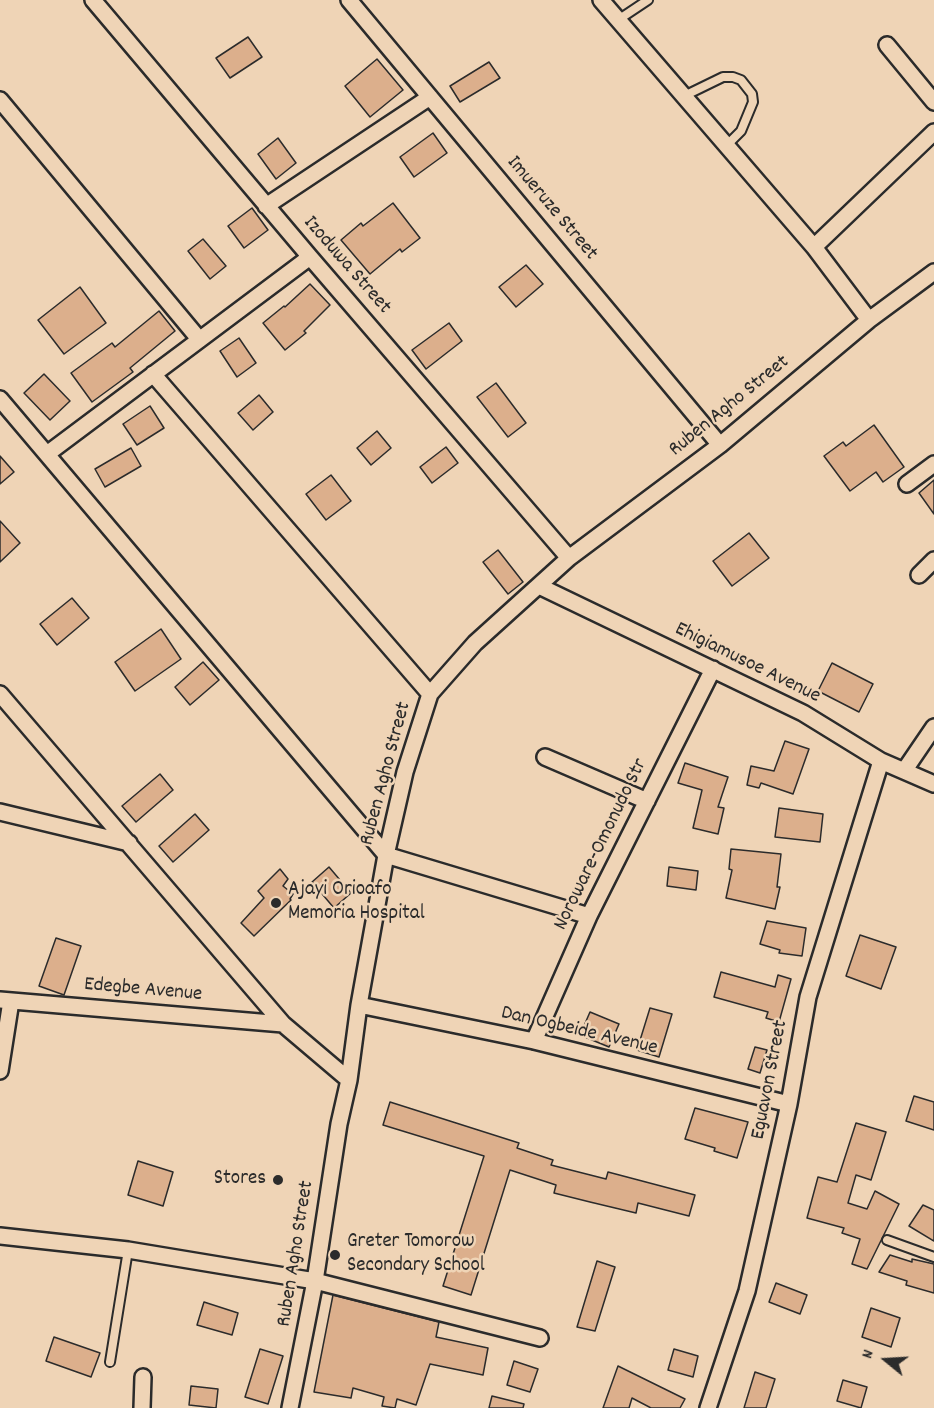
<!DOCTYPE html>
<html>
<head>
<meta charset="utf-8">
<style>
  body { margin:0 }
  #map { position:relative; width:934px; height:1408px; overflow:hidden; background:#efd4b6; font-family:Dekko,sans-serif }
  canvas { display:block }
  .north { position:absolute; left:856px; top:1330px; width:60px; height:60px; -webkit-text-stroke:4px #efd4b6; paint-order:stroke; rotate:288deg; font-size:16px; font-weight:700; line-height:24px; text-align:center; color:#2b2b2b }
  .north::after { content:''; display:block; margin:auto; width:21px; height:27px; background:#2b2b2b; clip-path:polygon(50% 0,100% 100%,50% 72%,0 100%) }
</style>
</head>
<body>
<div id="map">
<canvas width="934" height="1408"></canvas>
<div class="north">N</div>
</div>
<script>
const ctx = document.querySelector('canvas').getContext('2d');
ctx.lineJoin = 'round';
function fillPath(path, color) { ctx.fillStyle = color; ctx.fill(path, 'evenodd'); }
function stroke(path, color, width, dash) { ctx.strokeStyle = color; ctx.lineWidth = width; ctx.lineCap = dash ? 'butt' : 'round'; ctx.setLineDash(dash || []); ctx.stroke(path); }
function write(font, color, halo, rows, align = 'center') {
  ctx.font = font + ' Dekko,sans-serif'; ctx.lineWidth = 5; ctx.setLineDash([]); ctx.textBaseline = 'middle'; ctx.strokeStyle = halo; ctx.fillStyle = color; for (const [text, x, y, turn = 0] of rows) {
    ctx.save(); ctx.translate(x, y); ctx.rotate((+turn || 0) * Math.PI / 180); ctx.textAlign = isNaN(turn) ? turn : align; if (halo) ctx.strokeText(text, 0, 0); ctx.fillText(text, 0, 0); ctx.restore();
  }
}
const building = new Path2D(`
  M248 37 262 57 230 78 216 58Z
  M377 59 403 90 370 117 345 86Z
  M489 62 500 78 460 102 450 86Z
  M433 133 447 153 414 177 400 157Z
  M278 138 296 163 276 179 258 154Z
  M393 203 420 238 402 252 400 249 370 274 341 240 361 223 363 226Z
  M252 208 268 230 244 248 228 226Z
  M203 239 226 266 210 279 188 251Z
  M526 265 543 284 516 307 499 287Z
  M310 284 330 305 304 331 306 333 285 350 263 323 284 306 285 307Z
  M80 287 106 323 64 354 38 320Z
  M159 311 175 331 130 368 133 372 92 402 71 373 112 343 115 347Z
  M449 323 462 341 426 369 412 350Z
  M239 338 256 363 237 377 220 351Z
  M44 374 70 401 50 420 24 393Z
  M496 383 526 423 508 437 477 397Z
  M259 395 273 412 253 430 238 413Z
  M150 406 164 428 137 445 123 424Z
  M874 425 904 467 883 482 876 472 850 491 824 456 843 442 846 446Z
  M377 431 391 448 371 465 357 448Z
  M446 447 458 463 432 483 420 467Z
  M131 448 141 466 105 487 95 469Z
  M0 456 14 472 0 484Z
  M331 475 351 501 326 520 306 494Z
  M934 480V514L919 493Z
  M0 521 20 543 0 562Z
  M749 533 769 558 732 586 713 561Z
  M498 550 523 582 508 594 483 562Z
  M72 598 89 618 57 645 40 624Z
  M161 629 181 659 135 691 115 662Z
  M203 662 219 680 190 705 175 687Z
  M832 663 873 684 859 712 818 691Z
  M785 741 809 749 793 794 761 783 759 788 747 785 751 766 774 771Z
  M685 763 728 777 718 807 724 808 718 834 693 828 702 790 678 783Z
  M160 774 173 790 136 822 122 806Z
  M779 808 823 814 820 842 775 837Z
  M195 814 209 830 173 862 159 846Z
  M731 849 781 854 777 887H780L775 909 726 898 732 870 729 869Z
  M329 867 351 893 334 908 312 882Z
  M669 867 698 871 696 890 667 886Z
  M280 869 288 879 283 886 293 894 290 899 291 900 254 936 241 923 264 898 258 891Z
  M767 921 806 928 802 956 779 953 780 950 760 944Z
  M860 935 896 947 881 989 846 976Z
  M56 938 81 946 64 995 39 986Z
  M721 972 775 987 778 975 791 979 779 1022 766 1018 768 1012 714 997Z
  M650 1008 672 1014 659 1057 637 1050Z
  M590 1012 619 1024 609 1047 580 1035Z
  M755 1047 767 1050 760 1073 748 1069Z
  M914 1096 934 1102V1130L906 1121Z
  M390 1102 519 1143 517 1148 553 1160 551 1165 606 1179 608 1172 695 1195 689 1216 638 1203 636 1213 590 1202 554 1193 556 1185 510 1170 471 1295 443 1286 484 1156 383 1125Z
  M695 1108 748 1122 737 1158 714 1151 715 1148 685 1139Z
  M856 1123 886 1132 871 1180 856 1175 848 1203 867 1209 875 1191 899 1204 867 1269 852 1264 860 1239 842 1233 844 1228 807 1218 818 1177 837 1182Z
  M138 1161 173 1172 163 1206 128 1195Z
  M923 1205 934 1210V1241L909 1226Z
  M890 1255 912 1262V1259L934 1264V1293L906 1285 907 1281 879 1272Z
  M597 1261 615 1267 595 1331 577 1327Z
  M776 1283 807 1295 800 1314 769 1302Z
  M333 1295 439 1322 436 1337 488 1348 483 1375 430 1364 416 1405 397 1399 395 1408 382 1406 384 1397 353 1388 351 1398 314 1392Z
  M204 1302 238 1313 232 1335 197 1325Z
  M871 1308 900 1318 891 1347 862 1337Z
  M54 1337 100 1353 91 1377 46 1361Z
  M260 1349 283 1356 268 1404 245 1397Z
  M674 1349 698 1356 693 1377 668 1370Z
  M514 1361 538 1369 530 1392 507 1385Z
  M618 1366 685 1399 680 1408H651L632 1398 629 1408H603Z
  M755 1372 775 1379 766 1408H744Z
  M843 1380 867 1387 861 1408 837 1401Z
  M191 1386 218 1389 216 1408 189 1405Z
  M492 1396 524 1404 523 1408H489Z`);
const service = new Path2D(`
  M618 20 648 0
  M684 96 723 77H733L741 80 752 94 753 102 741 131 727 145
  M887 1240 934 1257
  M110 1362 128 1250`);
const minor = new Path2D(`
  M93 0 310 257 569 558
  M349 0 720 445
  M601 0 814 247 869 320
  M887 45 934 102
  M0 100 199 339
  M266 206 430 97
  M814 247 934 132
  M153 374 430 694
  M0 399 386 855 589 916
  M47 454 310 257
  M907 484 934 464
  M919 575 934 560
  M539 586 803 713 881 761 934 784
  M0 694 283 1024 349 1080
  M545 757 647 801
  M904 771 934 727
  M0 812 129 843
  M0 1000 283 1024
  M359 1005 534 1041 789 1104
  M534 1041 589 916 713 669
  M0 1071 11 1001
  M0 1236 128 1250 315 1281 540 1338
  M142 1408 143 1377
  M290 1408 315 1281 339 1124 349 1080 359 1005 386 855 405 772 430 694 475 643 569 558 720 445 869 320 934 272
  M708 1408 747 1291 789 1104 808 997 881 761`);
const markers = [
  [276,903,6,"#2b2b2b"],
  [278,1180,6,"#2b2b2b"],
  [335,1255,6,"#2b2b2b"]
];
const streetNames = [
  ["Imueruze Street",551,209,50],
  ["Izoduwa Street",346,266,49],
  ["Ruben Agho Street",730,407,-39],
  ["Ehigiamusoe Avenue",747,664,26],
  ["Ruben Agho Street",387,774,-75],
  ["Noroware-Omonudo Str",602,845,-64],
  ["Edegbe Avenue",143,991,5],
  ["Dan Ogbeide Avenue",579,1032,13],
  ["Eguavon Street",771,1080,-79],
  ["Ruben Agho Street",297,1254,-81]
];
const poiNames = [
  ["Ajayi Orioafo",288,891],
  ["Memoria Hospital",288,915],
  ["Stores",266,1180,"right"],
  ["Greter Tomorow",347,1243],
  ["Secondary School",347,1267]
];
fillPath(building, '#dcaf8c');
stroke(building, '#2b2b2b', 1.5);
stroke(service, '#2b2b2b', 12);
stroke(minor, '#2b2b2b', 20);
stroke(service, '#efd4b6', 8);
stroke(minor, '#efd4b6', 15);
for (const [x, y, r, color] of markers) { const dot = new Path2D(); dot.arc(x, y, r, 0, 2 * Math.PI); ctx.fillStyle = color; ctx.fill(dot); stroke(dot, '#efd4b6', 2); }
write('21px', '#2b2b2b', '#efd4b6', streetNames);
write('21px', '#2b2b2b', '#efd4b6', poiNames, 'left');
</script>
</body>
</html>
